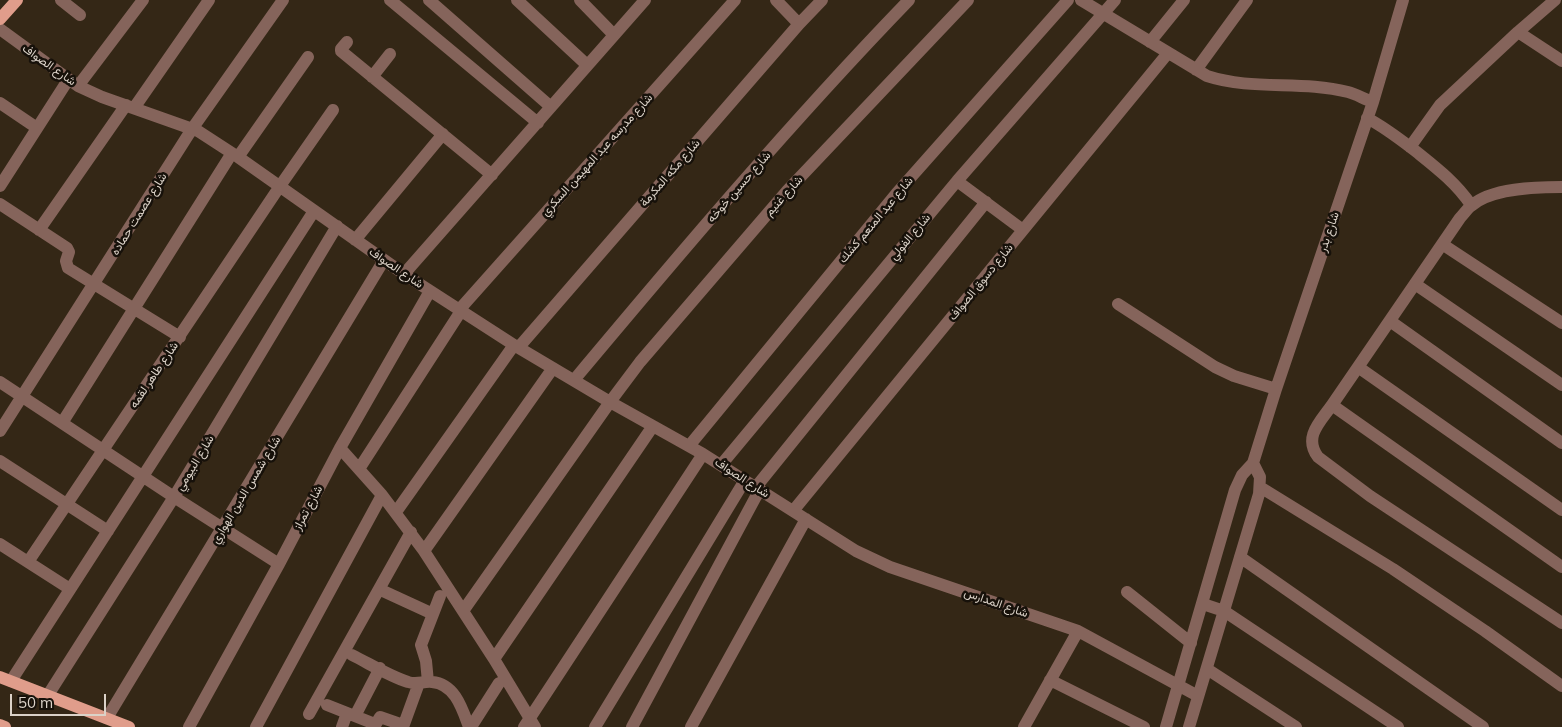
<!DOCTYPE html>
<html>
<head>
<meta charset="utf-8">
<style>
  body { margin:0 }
  #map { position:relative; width:1562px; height:727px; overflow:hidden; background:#342716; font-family:Mulish,sans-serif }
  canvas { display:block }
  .scale { position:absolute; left:10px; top:694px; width:96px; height:22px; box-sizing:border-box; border:2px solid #dbd2c8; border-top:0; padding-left:6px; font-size:15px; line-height:18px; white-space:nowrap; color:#dbd2c8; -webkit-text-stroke:4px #17110a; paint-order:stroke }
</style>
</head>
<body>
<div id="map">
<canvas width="1562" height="727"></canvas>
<div class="scale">50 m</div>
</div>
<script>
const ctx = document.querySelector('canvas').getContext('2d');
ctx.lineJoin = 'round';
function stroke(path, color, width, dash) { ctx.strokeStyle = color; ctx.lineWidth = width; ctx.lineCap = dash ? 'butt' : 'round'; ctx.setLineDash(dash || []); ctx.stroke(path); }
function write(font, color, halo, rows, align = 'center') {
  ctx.font = font + ' Mulish,Vazirmatn,sans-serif'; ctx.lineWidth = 5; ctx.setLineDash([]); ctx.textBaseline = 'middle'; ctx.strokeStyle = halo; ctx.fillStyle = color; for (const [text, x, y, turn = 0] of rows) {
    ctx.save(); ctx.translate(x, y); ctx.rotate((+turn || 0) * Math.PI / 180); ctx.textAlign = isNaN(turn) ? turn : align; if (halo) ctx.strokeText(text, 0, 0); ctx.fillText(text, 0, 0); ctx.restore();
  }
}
const minor = new Path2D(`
  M61 0 80 15
  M390 0 538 123
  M429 0 551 107
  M517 0 587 65
  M580 0 614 35
  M776 0 799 24
  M1081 0 1207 76C1253 91 1301 80 1348 92 1356 94 1364 99 1373 102
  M0 29 78 86 102 97 198 131 238 157 404 274 514 345 610 402 703 454 856 551 890 567 1078 631 1198 696
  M1518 32 1562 61
  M347 42 341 49V51L492 175
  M1150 42 1184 0
  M1196 70 1247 0
  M372 77 390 54
  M78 86 143 0
  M0 103 37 128
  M134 108 209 0
  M1367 118C1386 128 1401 140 1418 153 1438 169 1457 184 1471 205
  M1410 147 1440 105 1518 32 1555 0
  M238 157 308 57
  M957 181 1023 230
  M0 186 68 80
  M1562 187C1536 187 1491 188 1471 206 1467 209 1464 214 1460 218L1332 405C1320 422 1303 437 1318 457L1370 496 1562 623
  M0 204 67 248 69 252 66 261 68 268 180 337
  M39 230 126 105
  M355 240 443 134
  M1442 244 1562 323
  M404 274 645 0
  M1415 284 1562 385
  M1118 304 1215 367 1234 376 1276 389
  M459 310 735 0
  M1390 321 1562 443
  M519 347 799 24 822 0
  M1358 367 1562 510
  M574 380C682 251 792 121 909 0
  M0 382 174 497 279 564
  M1332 405 1562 567
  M62 423 232 153
  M0 431 192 129 283 0
  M689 446 896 194 1068 0
  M340 448 382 495 424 551 494 659 535 727
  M0 461 108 531
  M721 465 957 181 1115 0
  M359 469 461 311
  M756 487 986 202
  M1260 487 1393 569 1485 631 1562 686
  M793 511 1168 53
  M396 512 514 345
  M0 544 70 589
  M424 551 553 368
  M1240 557 1483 727
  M28 562 280 186 333 110
  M383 591 433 614
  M1127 592 1191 643
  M1203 604 1224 611 1398 727
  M463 611 610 402 640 362 787 191 968 0
  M352 655C370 664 389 676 408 682 416 685 424 681 432 682 455 684 462 708 469 727
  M494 659 653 426
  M1207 669 1296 727
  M1050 680 1144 727
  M11 681 314 211
  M428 682 426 661 421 645 440 596
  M48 695 174 497 337 226
  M327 705 375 724
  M309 714 411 532
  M355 716 380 668
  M107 718 384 260
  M189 727 279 564 340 448 430 291
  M256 727 382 495
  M342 727 347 713
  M374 727 380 717 403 725
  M403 727 419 683
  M471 727 499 683
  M524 727 703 454
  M595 727 745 480
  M632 727 760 489
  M691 727 806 519
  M1024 727 1078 631
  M1166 727 1235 490 1242 475 1253 463 1276 389 1373 102 1403 0
  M1189 727 1259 494 1260 477 1253 463`);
const major = new Path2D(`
  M0 19 17 0
  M0 677 129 727
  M0 725 5 727`);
const streetNames = [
  ["شارع الصواف",49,65,35],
  ["شارع مدرسه عبد المهيمن السكري",597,155,-48],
  ["شارع مكه المكرمة",670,173,-49],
  ["شارع حسين خوخه",739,187,-49],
  ["شارع غنيم",784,196,-48],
  ["شارع عصمت حماده",139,214,-58],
  ["شارع عبد المنعم كشك",876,220,-50],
  ["شارع بدر",1329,232,-71],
  ["شارع الفولي",910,237,-50],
  ["شارع الصواف",396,268,34],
  ["شارع دسوق الصواف",981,282,-51],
  ["شارع طاهر لقمه",154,375,-56],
  ["شارع البيومي",195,463,-59],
  ["شارع الصواف",742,478,33],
  ["شارع شمس الدين الهواري",246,490,-59],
  ["شارع تمراز",308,508,-62],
  ["شارع المدارس",996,603,19]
];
stroke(minor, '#85645b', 12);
stroke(major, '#e09d8b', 12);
write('12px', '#dbd2c8', '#17110a', streetNames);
</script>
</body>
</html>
